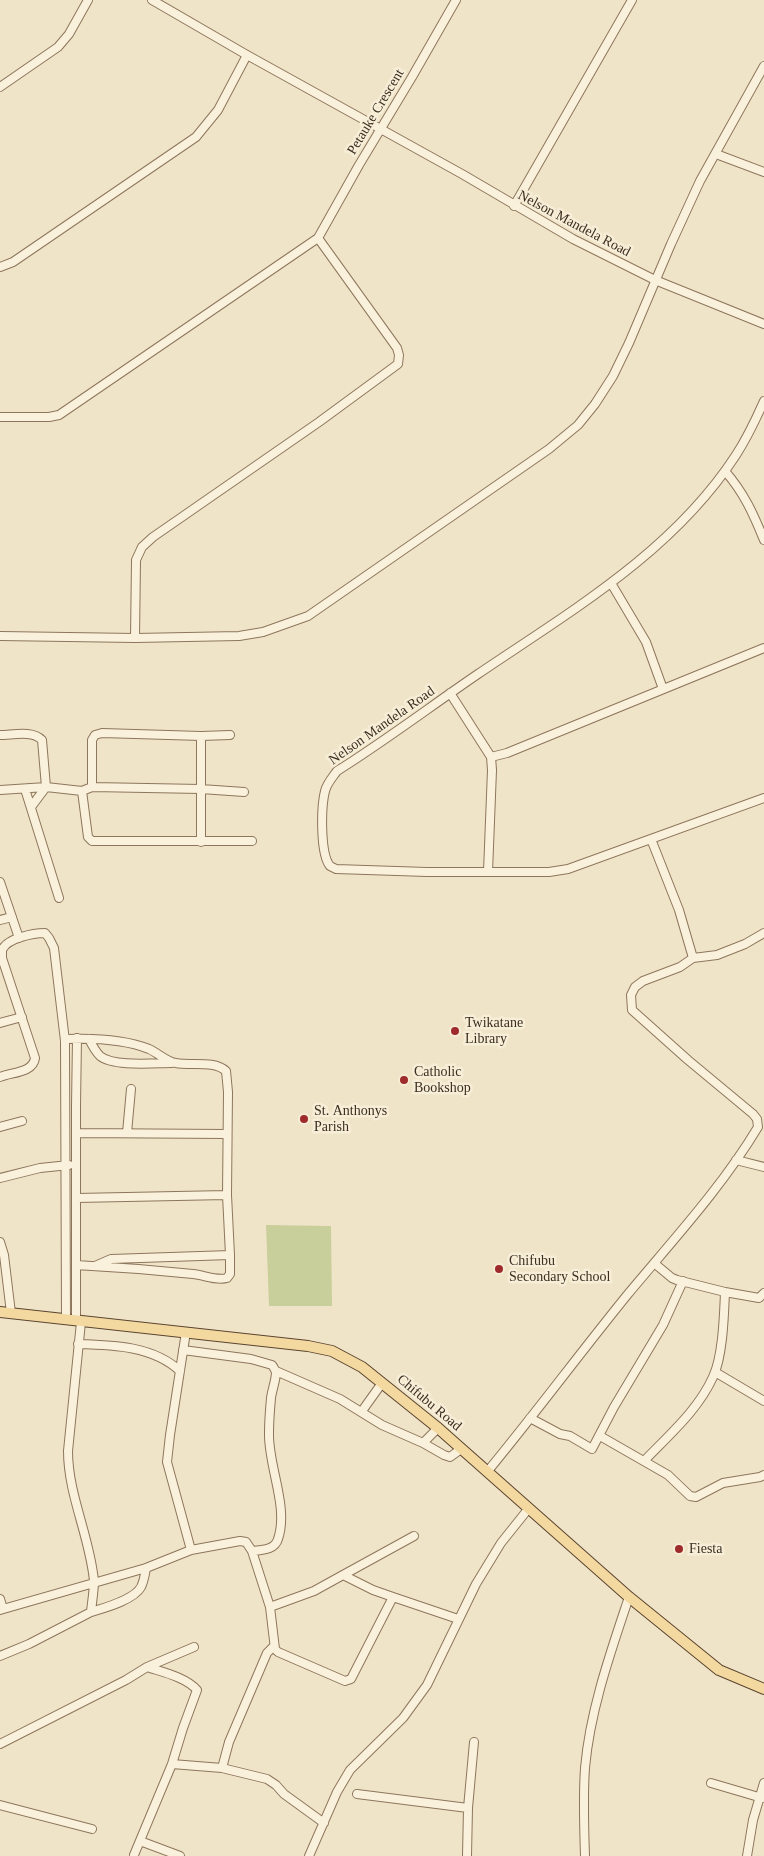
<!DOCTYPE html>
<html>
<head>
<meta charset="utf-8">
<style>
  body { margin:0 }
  canvas { display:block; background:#f0e4c8 }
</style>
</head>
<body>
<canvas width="764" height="1856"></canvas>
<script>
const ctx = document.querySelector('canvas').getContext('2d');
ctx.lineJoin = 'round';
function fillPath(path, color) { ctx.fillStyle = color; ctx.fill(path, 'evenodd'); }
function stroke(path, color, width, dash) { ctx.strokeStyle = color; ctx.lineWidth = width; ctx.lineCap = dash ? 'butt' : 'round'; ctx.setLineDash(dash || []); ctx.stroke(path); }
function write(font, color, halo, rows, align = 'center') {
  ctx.font = font + ' Georgia,serif'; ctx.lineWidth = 5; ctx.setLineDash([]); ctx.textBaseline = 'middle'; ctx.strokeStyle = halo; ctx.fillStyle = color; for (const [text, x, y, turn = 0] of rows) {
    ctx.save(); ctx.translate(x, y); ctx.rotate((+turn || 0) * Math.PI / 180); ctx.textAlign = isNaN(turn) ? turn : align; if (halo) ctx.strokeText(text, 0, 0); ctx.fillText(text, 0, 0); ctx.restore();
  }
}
const green = new Path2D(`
  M266 1225 331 1226 332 1306H269Z`);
const minor = new Path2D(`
  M152 0 247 55 462 174 573 239 655 280 764 324
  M0 87 58 47 69 34 88 0
  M716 154 764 172
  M514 206 632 0
  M0 267 13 262 196 137 218 110 247 55
  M764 401C756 419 747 438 736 455 673 552 571 611 478 674 431 706 385 741 337 771 332 778 327 783 325 791 321 807 320 854 330 866L336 869 427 872H549L568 869 764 798
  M0 417H49L59 415 318 238 359 165 412 77 456 0
  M725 471C744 493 753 513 764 540
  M611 583 646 642 663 689
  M0 636 135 638 239 636 263 632 308 616 549 449 578 425 595 404 613 376 629 343 671 244 700 181 764 66
  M135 638 136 560 142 547 153 537 319 422 398 364 399 355 397 348 318 238
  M450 693 491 757
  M0 735C13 735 32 730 42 740L46 787 31 807
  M201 736V842
  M92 787V740L95 735 102 733 201 736 230 735
  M25 789 59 898
  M0 790 46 787 82 791 92 787 201 789 244 792
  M82 791 88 837 92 841H252
  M651 839 679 910 693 958
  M488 872 492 770 491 757 507 753 764 648
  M0 882 19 938
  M0 920 12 917
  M0 1023 22 1017
  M89 1039C92 1045 95 1051 100 1056 113 1067 155 1063 172 1063
  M65 1041 67 1039C94 1038 124 1039 149 1049 158 1053 167 1062 176 1063 191 1066 214 1060 226 1071L228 1092 227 1195 230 1255V1274L227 1278C216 1281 204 1275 193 1274 154 1270 115 1267 76 1265
  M0 1077C12 1072 33 1073 35 1058L2 958C2 955 2 952 2 950 7 938 34 933 45 933L49 938 54 948 65 1041 66 1320
  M0 1127 22 1121
  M76 1133 227 1134
  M127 1133 131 1089
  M736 1160 764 1167
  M0 1178 40 1168 69 1165
  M76 1198 227 1195
  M0 1242 4 1255 11 1313
  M654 1263 672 1278 677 1280 725 1292 759 1298 764 1293
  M95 1266 111 1259 230 1255
  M76 1321V1106L77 1038
  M78 1344C114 1345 153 1346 180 1371
  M183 1350 251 1359 272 1365C273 1366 275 1370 276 1372 276 1380 272 1390 271 1398 270 1409 269 1421 269 1433 268 1466 289 1507 278 1539 275 1550 262 1550 252 1551
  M276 1371 340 1399 382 1425 423 1443 444 1455 450 1457 461 1449
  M715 1372 764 1401
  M362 1411 382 1383
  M530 1418 560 1434 570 1436 592 1449 614 1407 663 1325 683 1281
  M600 1436 668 1475 690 1496 696 1497 723 1483 760 1477 764 1475
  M423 1443 438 1428
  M645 1460C670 1434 698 1410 713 1377 723 1356 724 1315 725 1292
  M487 1472C535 1414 580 1353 628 1294 673 1240 722 1187 758 1127L757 1119 753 1114 688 1060 632 1010 631 995 635 987 643 981 680 967 693 958 717 955 745 944 764 933
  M191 1550 240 1541 246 1542 252 1551 270 1607 275 1649 278 1652 345 1681 351 1679 393 1597 458 1619
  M343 1575 414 1536
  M0 1599 3 1609
  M270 1607 314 1591 343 1575 373 1590 393 1597
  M0 1610 146 1568 191 1550 167 1462 170 1435 186 1332
  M91 1612C104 1608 134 1600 141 1587 144 1581 145 1574 146 1568
  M0 1656 29 1644 91 1612C92 1602 94 1590 94 1581 90 1537 68 1495 68 1451L81 1322
  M147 1667 194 1647
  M0 1744 126 1680 147 1667C162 1672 186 1677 197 1690L183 1728 172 1764
  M222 1768 229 1742 267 1653 274 1646
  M711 1783 762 1798
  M357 1794 468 1808
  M0 1805 92 1829
  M140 1841 180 1856
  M134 1855 172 1764 222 1768 267 1779 276 1785 284 1794 324 1823
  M309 1856 337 1792 350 1770 403 1718 427 1685 476 1584 501 1543 529 1508
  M467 1856 468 1808 474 1742
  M585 1856C584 1827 583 1796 585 1768 590 1710 611 1651 629 1597
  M747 1856 753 1820 764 1783`);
const major = new Path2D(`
  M0 1312 308 1346 332 1351 362 1367 438 1428 629 1597 719 1670 764 1689`);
const markers = [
  [455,1031,5,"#9e2a2b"],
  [404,1080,5,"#9e2a2b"],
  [304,1119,5,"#9e2a2b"],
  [499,1269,5,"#9e2a2b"],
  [679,1549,5,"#9e2a2b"]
];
const streetNames = [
  ["Petauke Crescent",376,112,-59],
  ["Nelson Mandela Road",574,224,28],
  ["Nelson Mandela Road",382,726,-35],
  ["Chifubu Road",429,1403,40]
];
const poiNames = [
  ["Twikatane",465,1023],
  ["Library",465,1039],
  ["Catholic",414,1072],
  ["Bookshop",414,1088],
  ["St. Anthonys",314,1111],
  ["Parish",314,1127],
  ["Chifubu",509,1261],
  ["Secondary School",509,1277],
  ["Fiesta",689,1549]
];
fillPath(green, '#c9cf9b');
stroke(minor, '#8d765c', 10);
stroke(major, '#5b4430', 12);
stroke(minor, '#faf1dc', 8);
stroke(major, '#f3d9a0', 10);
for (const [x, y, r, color] of markers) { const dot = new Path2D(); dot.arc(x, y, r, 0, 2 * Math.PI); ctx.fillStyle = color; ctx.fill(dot); stroke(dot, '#f7eed8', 2); }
write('14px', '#3d2e20', '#f7eed8', streetNames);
write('14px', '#3d2e20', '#f7eed8', poiNames, 'left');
</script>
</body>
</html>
